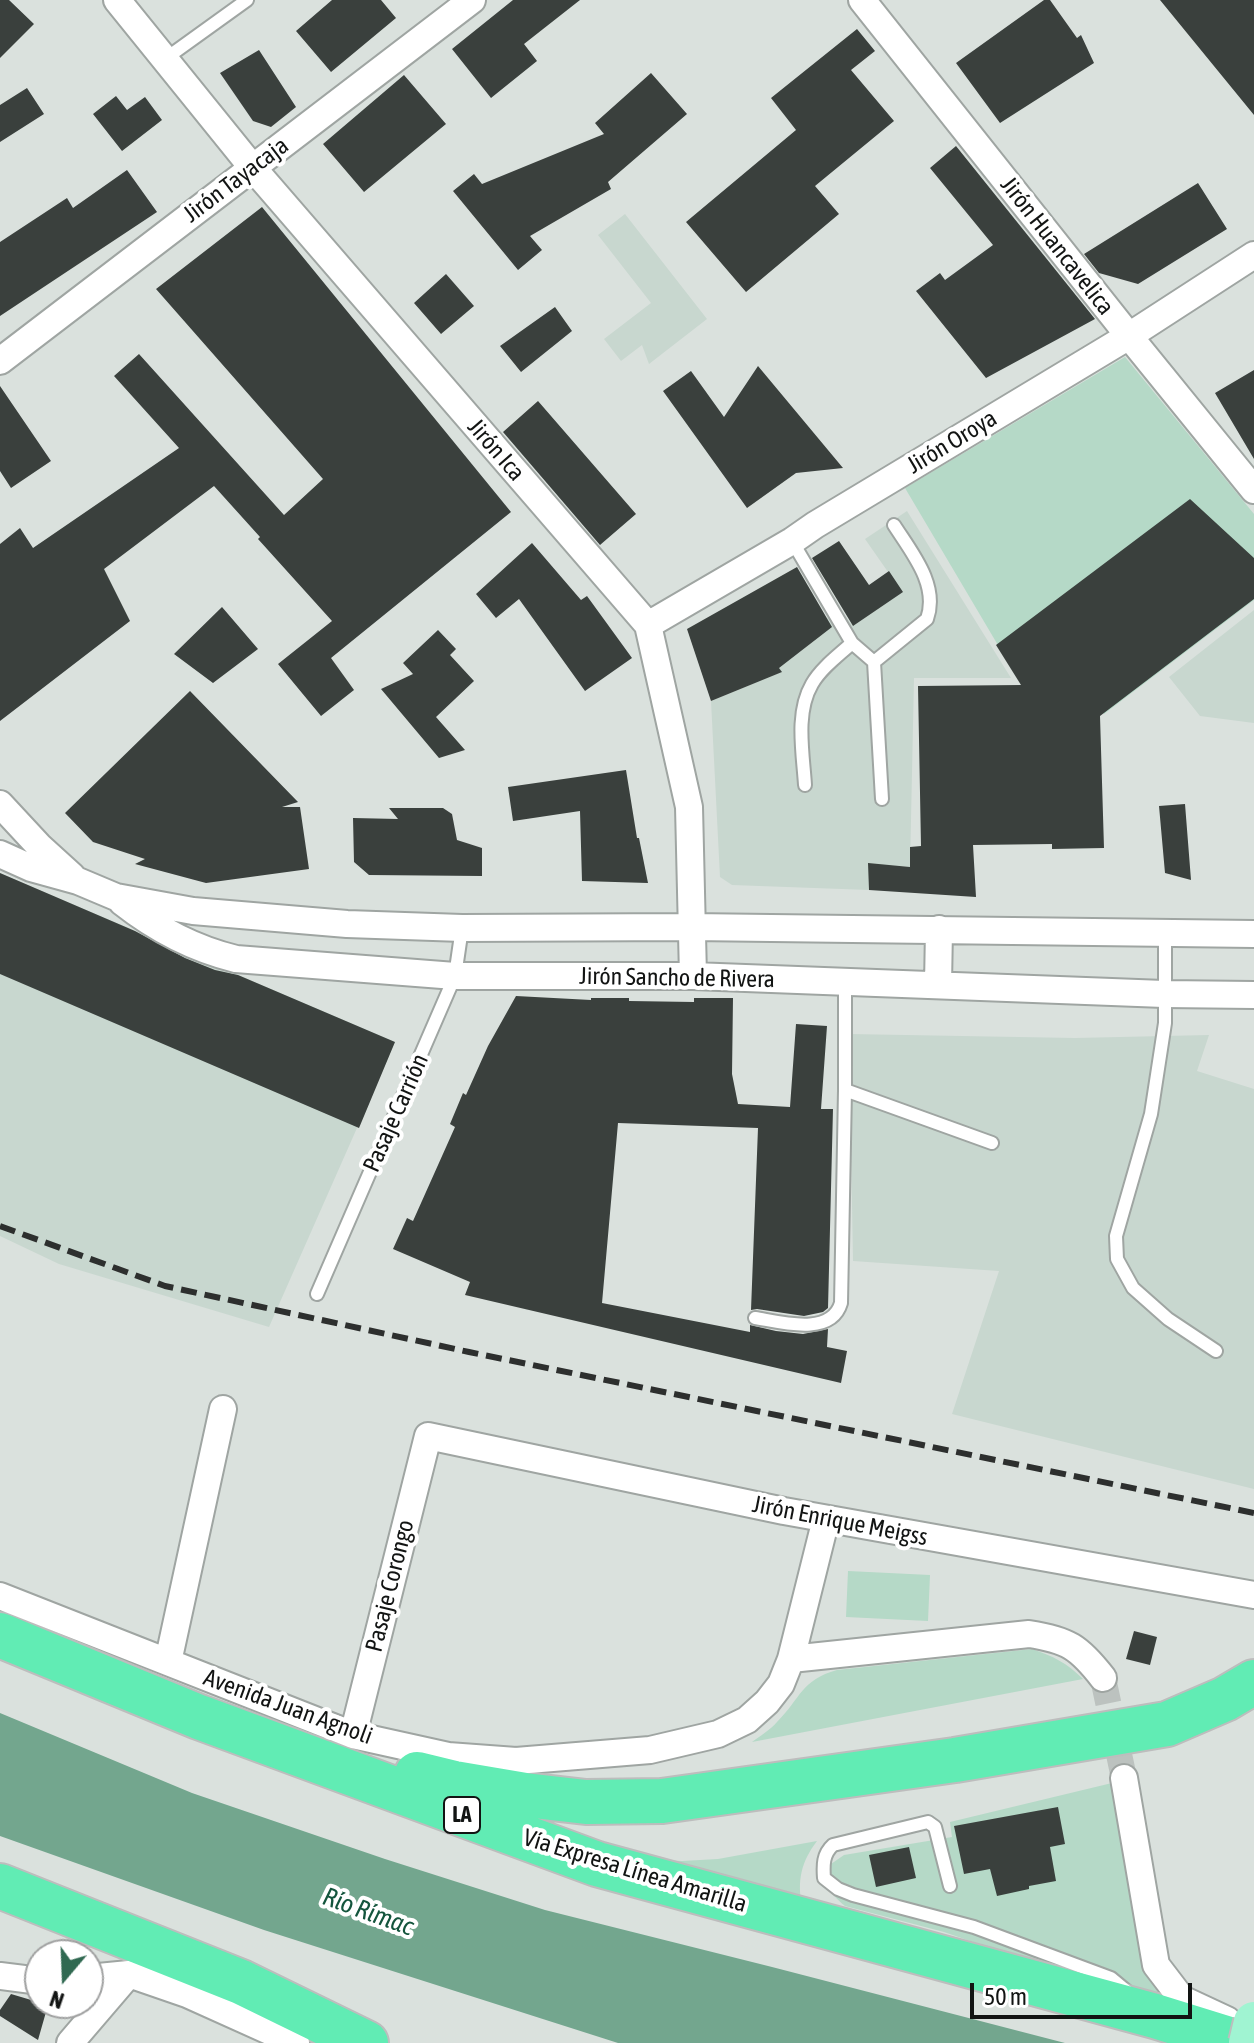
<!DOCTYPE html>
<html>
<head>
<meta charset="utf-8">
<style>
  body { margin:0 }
  #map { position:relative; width:1254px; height:2043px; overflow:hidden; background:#dae1dd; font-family:"Asap Condensed",sans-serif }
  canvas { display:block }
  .north { position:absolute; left:24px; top:1939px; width:80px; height:80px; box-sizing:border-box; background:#fff; border:2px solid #a0a1a1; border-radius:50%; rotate:199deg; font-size:22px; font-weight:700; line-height:32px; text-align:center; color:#121413 }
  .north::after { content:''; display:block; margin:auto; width:28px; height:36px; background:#306951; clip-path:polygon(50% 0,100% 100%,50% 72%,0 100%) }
  .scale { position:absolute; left:970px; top:1983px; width:222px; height:36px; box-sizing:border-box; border:4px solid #121413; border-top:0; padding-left:10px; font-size:24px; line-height:28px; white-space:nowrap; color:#121413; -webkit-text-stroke:6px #fff; paint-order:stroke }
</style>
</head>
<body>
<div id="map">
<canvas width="1254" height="2043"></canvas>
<div class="north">N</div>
<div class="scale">50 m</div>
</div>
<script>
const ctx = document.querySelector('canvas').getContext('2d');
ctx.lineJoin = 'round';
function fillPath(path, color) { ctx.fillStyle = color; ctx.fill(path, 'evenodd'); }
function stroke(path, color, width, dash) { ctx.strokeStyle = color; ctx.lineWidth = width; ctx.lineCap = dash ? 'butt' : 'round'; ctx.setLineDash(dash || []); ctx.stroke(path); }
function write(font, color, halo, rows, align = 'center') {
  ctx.font = font + ' "Asap Condensed",sans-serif'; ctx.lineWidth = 8; ctx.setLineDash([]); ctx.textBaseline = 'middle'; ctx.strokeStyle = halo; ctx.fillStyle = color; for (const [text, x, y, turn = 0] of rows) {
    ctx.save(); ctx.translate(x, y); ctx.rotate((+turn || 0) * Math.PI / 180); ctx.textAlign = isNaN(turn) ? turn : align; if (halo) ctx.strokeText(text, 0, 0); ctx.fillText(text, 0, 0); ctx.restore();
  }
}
const built = new Path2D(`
  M625 214 707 319 649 364 642 345 621 361 604 339 651 303 598 235Z
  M907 511 1011 678H914L910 867 869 864V890L732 885 720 877 711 701 781 672 773 657 797 654 815 640 809 631 840 609 853 626 902 592 865 539Z
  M1254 610V723L1200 716 1169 677Z
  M0 873 395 1042 269 1327 59 1264 0 1236Z
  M849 1034 1075 1038 1209 1035 1197 1071 1254 1089V1489L952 1414 999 1271 853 1261Z`);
const green = new Path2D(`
  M1125 357 1254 514V600L1104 714 1053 657 1018 679 905 488Z
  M848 1571 930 1575 928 1621 846 1617Z
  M1032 1649C1053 1656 1067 1663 1083 1679L752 1742C760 1736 770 1730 777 1722 801 1698 801 1680 837 1670Z
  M1112 1783 1143 1946 1157 1990 1180 2016 1115 1991 944 1932 845 1906C828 1892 827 1886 831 1864L844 1855 952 1837 950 1822Z
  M817 1841C801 1862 797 1881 802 1906L611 1857 682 1861 718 1859Z`);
const water = new Path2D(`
  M0 1713 192 1793 385 1859 545 1910 772 1967 1065 2043H618L264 1930 0 1836Z`);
const building = new Path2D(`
  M0 0H9L34 24 0 58Z
  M332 0H381L396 18 331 72 296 31Z
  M513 0H580L524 44 537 61 491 98 452 49Z
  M1044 0H1050L1077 38 1081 35 1094 63 1000 123 956 63Z
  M1160 0H1254V115Z
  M857 29 875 51 851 70 894 121 815 186 839 214 746 292 686 222 796 130 771 98Z
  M259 50 296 107 271 127 253 121 220 73Z
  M651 73 687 114 608 182 611 189 530 236 542 250 518 270 453 191 474 174 482 184 604 134 595 123Z
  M404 75 446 124 364 192 323 144Z
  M27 88 44 114 0 142V105Z
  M116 96 127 110 145 97 162 120 122 151 93 114Z
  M956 146 1095 319 986 378 916 291 940 273 945 280 993 245 930 168Z
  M127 170 157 212 0 316V242L67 198 73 208Z
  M1198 183 1227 229 1138 284 1099 273 1084 254Z
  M262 207 511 512 331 658 354 690 321 716 278 664 332 621 258 539 260 537 214 486 104 569 130 621 0 721V544L20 528 33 548 179 448 114 376 139 354 284 515 323 479 156 289Z
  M446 274 474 306 441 334 414 303Z
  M555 307 572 331 521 372 500 346Z
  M758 366 843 468 796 473 747 508 663 391 691 371 724 417Z
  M1254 370V459L1215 393Z
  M0 386 51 461 11 488 0 471Z
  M538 401 636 514 600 545 503 432Z
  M1190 499 1254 558V599L1100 716 1104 848 1052 849V844L973 845 976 897 869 890 868 863 910 867V847L921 846 918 686 1021 685 996 645Z
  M839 541 869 585 889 571 903 592 853 626 812 558Z
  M532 543 581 600 587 596 632 658 585 691 519 599 496 618 476 594Z
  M797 567 832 627 779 668 782 672 711 701 687 629Z
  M222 607 258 649 213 683 174 654Z
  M438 630 456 649 450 655 474 681 436 717 465 750 439 758 381 689 413 674 403 663Z
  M190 691 298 802 282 807H300L309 869 206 883 135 864 145 859 93 842 65 813Z
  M626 770 637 838H639L648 883 582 881 580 811 513 821 508 787Z
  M1185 804 1191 880 1165 873 1159 806Z
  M389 808H443L452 814 457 840 482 848V876L369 875 354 862 353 818 398 819Z
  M0 873 135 931 185 958 215 970 238 975 395 1042 359 1128 0 974Z
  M516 996 591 1000V998H629V1001L694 1002V998H733L732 1074 738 1104 790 1107 796 1024 827 1026 821 1109H833L828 1308 823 1312 804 1316 757 1309 751 1310 758 1128 618 1123 602 1303 750 1332V1325L776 1331 803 1334 828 1329 827 1347 847 1351 841 1383 465 1295 470 1282 393 1249 407 1218 413 1221 455 1127 450 1124 463 1093 466 1095 488 1046Z
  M1134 1631 1157 1637 1150 1665 1126 1659Z
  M1058 1807 1065 1844 1050 1847 1056 1881 1029 1886V1889L997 1896 990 1869 964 1874 954 1826Z
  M909 1847 916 1878 876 1887 869 1855Z
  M11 1994 48 2005 38 2040 0 2016V2010Z`);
const streetTunnel = new Path2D(`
  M1103 1678 1124 1778`);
const lane = new Path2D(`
  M165 59 247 0
  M792 541 852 643 874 662 882 799
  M874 662 927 619C939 585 912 553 894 525
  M805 785C803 753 795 713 812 684 821 668 839 655 852 643
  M1165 932V1023L1151 1114 1116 1236 1117 1259 1133 1288 1168 1319 1216 1351
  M845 1090 992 1143
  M317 1294 455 976 462 928
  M755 1318C780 1322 831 1337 841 1303L845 1090V981
  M950 1886 935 1827 928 1822 833 1845C823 1854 823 1865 824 1878L838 1889 853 1895 974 1927 1111 1978 1129 1993`);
const street = new Path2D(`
  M117 0 252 167 648 625 689 807 693 976
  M862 0 1129 336 1254 490
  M0 361 472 0
  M648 625 792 541 815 525 1129 336 1254 255
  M0 804 39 846 72 876
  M0 854 31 868 78 881 116 897 193 911 347 924 462 928 691 927 1254 934
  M122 902C155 928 195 949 236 959L455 976H693L1164 994 1254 995
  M938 985 939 929
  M0 1596 353 1735 448 1756 516 1761 650 1750 718 1734 747 1720 767 1702 781 1684 791 1659 826 1519
  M791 1659 1029 1634C1068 1640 1079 1647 1103 1678
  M168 1662 223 1409
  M353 1735 428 1436 784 1511 1254 1595
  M1124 1778 1156 1965 1182 1999 1227 2020
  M0 1976 40 1981
  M88 1978 129 1974 187 1994 296 2043
  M70 2043 129 1974`);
const highway = new Path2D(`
  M0 1635 199 1717 597 1864 1155 2016 1242 2043
  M417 1774 454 1783 525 1795 586 1802 662 1801 955 1760 1167 1724 1225 1699 1254 1682
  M0 1886 241 1982 366 2043`);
const rail = new Path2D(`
  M0 1226 165 1286 469 1352 1254 1513`);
const primaryBridge = new Path2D(`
  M1249 2043 1254 2022`);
const shields = [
  [462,1815,36]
];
const shieldNames = [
  ["LA",462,1815]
];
const streetNames = [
  ["Jirón Tayacaja",236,180,-37],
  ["Jirón Huancavelica",1057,246,52],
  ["Jirón Oroya",952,442,-31],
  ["Jirón Ica",496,450,49],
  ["Jirón Sancho de Rivera",677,978,1],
  ["Pasaje Carrión",396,1113,-66],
  ["Jirón Enrique Meigss",840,1521,11],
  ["Pasaje Corongo",390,1586,-76],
  ["Avenida Juan Agnoli",288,1707,20],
  ["Vía Expresa Línea Amarilla",635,1871,17]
];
const waterNames = [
  ["Río Rímac",368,1912,20]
];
fillPath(built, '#c8d7cf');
fillPath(green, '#b5d9c7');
fillPath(water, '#73a68e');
fillPath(building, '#3a403d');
stroke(streetTunnel, '#bcc2bf', 26, [26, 13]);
stroke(lane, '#9fa5a2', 16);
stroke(street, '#9fa5a2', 30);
stroke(highway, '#bdbdbd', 48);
stroke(lane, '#fff', 12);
stroke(street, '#fff', 26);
stroke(highway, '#61ecb4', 44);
stroke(rail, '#2d2f2e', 6, [16, 8]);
stroke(primaryBridge, '#bdbdbd', 44, []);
stroke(primaryBridge, '#a0f4d2', 40);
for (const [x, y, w] of shields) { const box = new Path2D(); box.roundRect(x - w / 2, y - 18, w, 36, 6); ctx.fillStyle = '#fff'; ctx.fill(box); stroke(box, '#121413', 2); }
write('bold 22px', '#121413', null, shieldNames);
write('24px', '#121413', '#fff', streetNames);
write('italic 26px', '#14553d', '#fff', waterNames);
</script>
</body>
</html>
